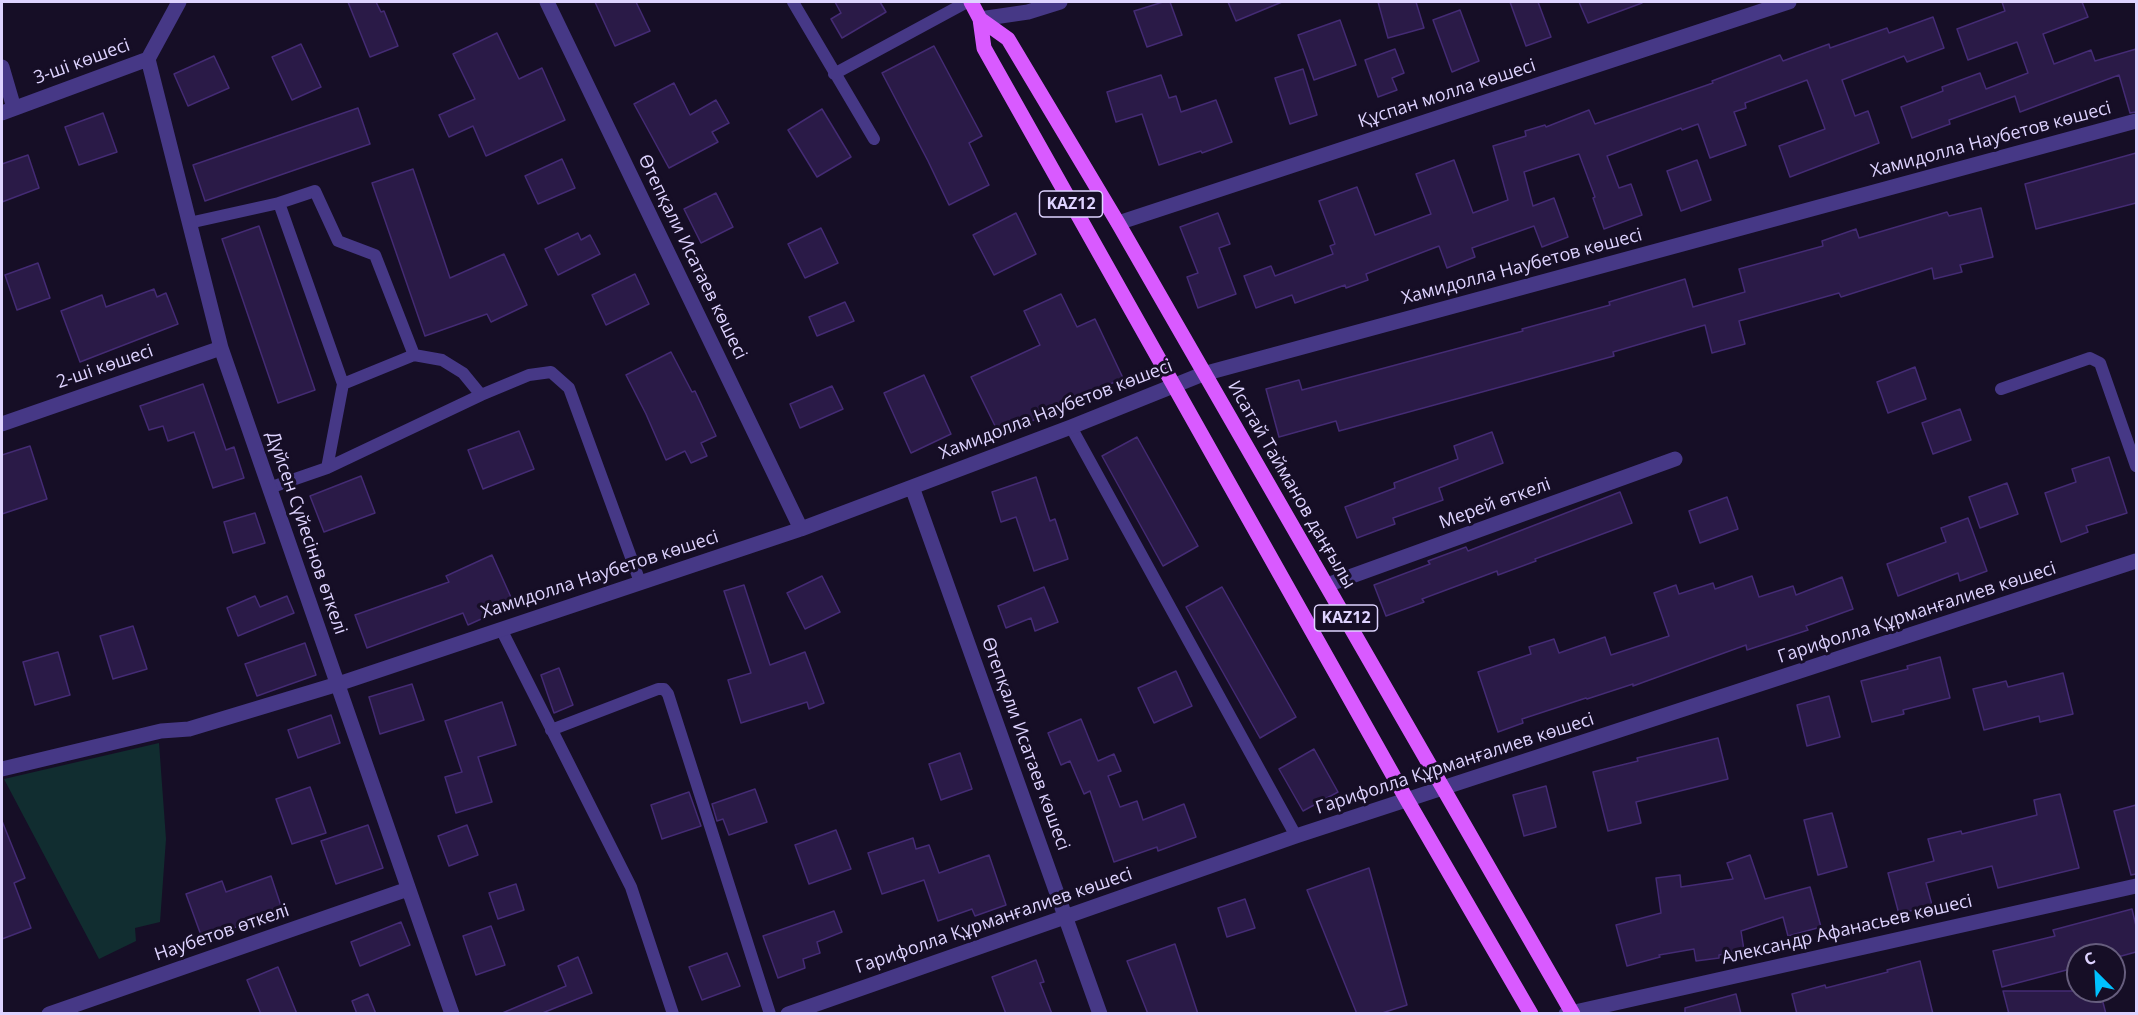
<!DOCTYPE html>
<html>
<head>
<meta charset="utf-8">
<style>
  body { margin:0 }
  #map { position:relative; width:2138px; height:1015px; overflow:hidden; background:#160e26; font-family:"Open Sans",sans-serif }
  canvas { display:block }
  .frame { position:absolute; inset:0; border:3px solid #ded3ff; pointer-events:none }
  .north { position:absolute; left:2066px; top:943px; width:60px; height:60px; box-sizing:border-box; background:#160e26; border:2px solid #665d7d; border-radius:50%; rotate:336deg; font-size:16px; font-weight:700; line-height:24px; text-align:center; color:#ded3ff }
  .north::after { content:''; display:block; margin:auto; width:21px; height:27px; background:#00c1fe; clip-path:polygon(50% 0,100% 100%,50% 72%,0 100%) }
</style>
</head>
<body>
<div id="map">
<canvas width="2138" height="1015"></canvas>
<div class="frame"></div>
<div class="north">С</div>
</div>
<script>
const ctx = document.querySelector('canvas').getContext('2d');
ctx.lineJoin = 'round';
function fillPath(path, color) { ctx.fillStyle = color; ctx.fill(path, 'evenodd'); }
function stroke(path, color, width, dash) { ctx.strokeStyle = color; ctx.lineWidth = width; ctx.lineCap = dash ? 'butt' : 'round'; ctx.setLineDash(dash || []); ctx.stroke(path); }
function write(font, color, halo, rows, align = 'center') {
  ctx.font = font + ' "Open Sans",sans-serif'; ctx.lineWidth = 6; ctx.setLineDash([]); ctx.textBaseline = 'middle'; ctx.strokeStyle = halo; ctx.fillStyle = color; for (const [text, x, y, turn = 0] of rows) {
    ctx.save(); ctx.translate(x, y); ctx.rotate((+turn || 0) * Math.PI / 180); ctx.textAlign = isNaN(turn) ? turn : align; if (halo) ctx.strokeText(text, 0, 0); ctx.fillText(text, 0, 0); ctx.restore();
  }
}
const green = new Path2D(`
  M159 743 166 839 160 922 135 928 136 941 99 959 4 779Z`);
const building = new Path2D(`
  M348 2H376L381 12 384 11 398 46 370 57Z
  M595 2H636L650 31 615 46Z
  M835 2H880L886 12 842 38 831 19 841 13Z
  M1163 2H1170L1182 35 1147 47 1134 11Z
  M1228 2H1282L1236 21Z
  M1378 2H1416L1424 28 1388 38Z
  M1510 2H1538L1551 37 1526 46Z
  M1579 2H1641L1642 3 1588 23Z
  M2002 2H2082L2088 17 2043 34 2054 64 2091 50 2095 61 2136 49V112L2130 113 2119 75 2020 112 2015 96 1949 120 1950 124 1912 138 1901 107 1943 91 1942 87 1980 73 1986 89 2028 73 2017 42 1968 60 1957 29 2005 11Z
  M1460 10 1479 61 1452 72 1433 20Z
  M1933 17 1944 48 1907 62 1904 56 1842 80 1855 116 1868 111 1879 143 1790 177 1779 146 1825 129 1807 80 1745 103 1746 108 1734 112 1746 145 1710 158 1698 124 1682 130 1681 128 1607 156 1619 188 1631 184 1642 215 1604 229 1593 198 1595 197 1579 154 1524 172 1533 206 1554 198 1568 237 1542 247 1534 226 1472 248 1475 257 1447 268 1439 246 1366 274 1368 280 1346 288 1345 285 1295 303 1292 295 1256 308 1244 276 1271 266 1275 276 1333 254 1330 246 1335 244 1319 201 1357 187 1375 235 1431 214 1416 174 1454 160 1473 213 1508 200 1493 146 1526 136 1525 131 1545 125 1546 127 1589 110 1595 124 1713 83 1712 81 1780 55 1783 61 1829 44 1830 48 1887 28 1889 33Z
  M1340 20 1356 65 1314 80 1298 35Z
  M497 33 519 79 542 68 565 120 486 156 473 126 449 137 439 115 475 99 453 54Z
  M301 44 321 87 292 100 272 57Z
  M934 46 982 136 969 143 989 185 949 205 928 161 882 73Z
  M1395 49 1404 73 1392 78 1397 90 1378 97 1365 60Z
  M214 56 229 88 188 106 174 74Z
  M1303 69 1317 115 1290 124 1275 78Z
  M1161 75 1169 98 1176 96 1181 112 1216 100 1232 142 1202 153 1201 151 1159 165 1142 114 1116 122 1107 92Z
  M674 83 690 115 716 100 729 123 712 132 718 142 669 168 634 104Z
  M358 108 370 144 205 201 193 165Z
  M822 109 851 157 817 177 788 130Z
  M103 113 117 152 79 165 65 127Z
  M2136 153V203L2036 229 2025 184Z
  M28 155 39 188 2 202V164Z
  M562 159 575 188 538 204 525 176Z
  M1697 160 1711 200 1681 211 1667 171Z
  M413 169 450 278 504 254 527 305 491 322 487 314 425 336 372 183Z
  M716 193 733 227 701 243 684 209Z
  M1981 208 1993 257 1960 265 1962 272 1934 279 1932 268 1841 297 1839 293 1739 321 1745 344 1712 353 1705 325 1613 352 1614 356 1339 431 1336 421 1279 437 1266 389 1299 380 1302 390 1523 331 1522 329 1610 305 1609 302 1685 279 1693 307 1745 292 1739 269 1823 246 1822 241 1856 229 1859 238 1947 212 1949 216Z
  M1016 213 1036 254 994 275 973 235Z
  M1218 213 1230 244 1219 248 1236 294 1198 308 1187 277 1198 273 1180 227Z
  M259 226 315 390 278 403 222 239Z
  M821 228 838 263 805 278 788 244Z
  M578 233 581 240 590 235 600 254 558 275 545 249Z
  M38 263 50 298 17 310 5 275Z
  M635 274 649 304 606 325 592 295Z
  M154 289 157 297 166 293 178 324 80 362 61 311 102 295 106 307Z
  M1061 294 1077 327 1095 319 1123 378 1000 436 971 377 1040 345 1024 311Z
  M845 302 854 321 817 336 809 317Z
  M671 352 692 392 695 391 716 436 701 443 707 456 691 463 685 451 666 460 646 414 626 375Z
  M1915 367 1926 399 1888 413 1877 382Z
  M924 375 951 434 911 453 884 393Z
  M203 384 226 450 234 447 244 478 213 488 194 432 168 441 163 426 149 430 140 406Z
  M832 386 843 409 800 428 790 404Z
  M1960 409 1971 440 1933 454 1922 423Z
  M519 431 534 469 483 489 468 450Z
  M1492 432 1503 463 1439 488 1443 500 1393 518 1395 524 1357 538 1345 507 1395 488 1394 483 1458 459 1454 446Z
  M1137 437 1198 546 1163 566 1102 456Z
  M30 446 47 499 2 514V455Z
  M2109 457 2127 513 2086 526 2088 532 2061 542 2045 493 2076 482 2072 469Z
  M361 476 375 513 324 532 310 496Z
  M1036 477 1050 521 1055 519 1068 559 1034 571 1016 517 1001 522 992 492Z
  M2007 483 2018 514 1980 528 1969 497Z
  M1620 492 1632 523 1535 559 1536 561 1498 575 1497 571 1422 599 1424 602 1386 616 1374 585 1430 564 1428 561 1466 547 1468 551Z
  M1727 497 1738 529 1700 543 1689 511Z
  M255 513 265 543 233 553 224 522Z
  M1968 518 1987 571 1960 581 1958 573 1898 596 1887 564 1946 542 1941 528Z
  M492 555 514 604 468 625 463 613 367 648 355 615 449 582 446 576Z
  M822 576 840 612 805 629 787 593Z
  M1752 576 1759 597 1793 586 1796 595 1842 577 1853 609 1806 626 1808 630 1747 650 1746 645 1633 686V684L1587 699 1586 698 1522 719 1523 723 1498 732 1478 672 1531 654 1529 647 1554 639 1559 653 1605 637 1611 655 1669 636 1654 593 1676 585 1679 594 1713 583 1715 589Z
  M744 585 770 665 805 652 824 703 809 709 807 702 741 723 728 680 751 673 724 591Z
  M1044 587 1058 622 1035 631 1031 618 1006 628 998 606Z
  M1222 587 1296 717 1260 738 1186 607Z
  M255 596 260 607 287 596 294 613 238 636 227 608Z
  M133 626 147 669 113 679 100 636Z
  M305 643 316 675 257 696 245 664Z
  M58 652 70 695 35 705 23 662Z
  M1940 657 1950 698 1903 710 1904 714 1872 722 1861 681 1908 669 1907 666Z
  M559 668 573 705 554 713 541 675Z
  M1176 671 1192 706 1154 723 1138 688Z
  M2063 673 2073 714 2040 722 2039 716 1984 730 1973 689 2006 681 2008 687Z
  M412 684 424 720 380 734 369 697Z
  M1829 696 1840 737 1807 746 1797 705Z
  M502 702 516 745 478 757 492 802 456 813 445 777 462 772 445 721Z
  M331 715 340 743 298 758 288 730Z
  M1081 719 1098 761 1114 754 1121 771 1108 776 1120 807 1137 801 1143 820 1184 804 1196 837 1158 851 1157 847 1114 862 1090 791 1084 794 1070 761 1061 765 1048 733Z
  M1718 738 1728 779 1636 802 1641 823 1608 831 1593 772 1638 761 1637 758Z
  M1314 749 1338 792 1303 811 1279 769Z
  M960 753 972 789 941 800 929 764Z
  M1546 786 1556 827 1524 836 1513 795Z
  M310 787 326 833 292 844 276 799Z
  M755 789 767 822 729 835 723 819 717 821 712 804Z
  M689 792 701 826 662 839 651 805Z
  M2060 794 2079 868 1998 888 1992 866 1926 883 1932 905 1899 914 1888 873 1934 861 1928 839 1961 831 1962 834 2037 815 2034 800Z
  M2136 805V874L2131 875 2114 811Z
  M1832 813 1847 867 1818 875 1804 820Z
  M2 821 25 878 14 883 31 928 2 939Z
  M368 825 383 868 336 884 321 841Z
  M467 825 478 855 449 866 438 836Z
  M836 830 851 869 809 884 795 845Z
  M913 838 916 849 929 845 939 873 989 855 1006 905 975 916 972 909 938 921 924 880 882 894 868 853Z
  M1750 855 1765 899 1810 887 1821 927 1788 936 1783 917 1741 931 1744 950 1719 955V958L1696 961 1694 949 1659 955 1660 957 1627 966 1616 925 1661 913 1656 878 1680 875 1681 887 1733 879 1727 863Z
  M1369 868 1407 1005 1379 1014H1357L1307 890Z
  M271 876 283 912 202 938 186 894 222 881 226 892Z
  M516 884 524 910 498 919 489 893Z
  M1245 899 1255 928 1227 937 1218 908Z
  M2132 909 2136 926V952L2114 958V955H2078V967L2002 987 1993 951 2055 936 2053 930Z
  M834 911 842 932 817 942 820 953 803 959 805 968 778 978 763 936Z
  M401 922 410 945 360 966 351 942Z
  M491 926 505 965 476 975 463 936Z
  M1175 944 1198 1014H1148L1127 961Z
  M727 953 740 986 702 1000 689 967Z
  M578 957 592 993 540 1014H500L566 986 558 966Z
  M1036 960 1044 982 1040 983 1052 1014H1006L992 977Z
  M1920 961 1933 1014H1797L1792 994 1825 985 1826 988 1888 972 1887 970Z
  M278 967 297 1014H261L247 980Z
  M2003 991H2100L2106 1014H2009Z
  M368 994 376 1014H357L352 1001Z
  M1736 994 1741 1014H1685V1008Z`);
const service = new Path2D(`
  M793 2 874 139
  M834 74 967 2
  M189 223 279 203
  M343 384 279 203 315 191 338 241 375 255 414 355
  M2001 389 2090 358 2100 363 2136 466
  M1071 427 1296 836
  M327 468 343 384 414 355 442 360 463 373 481 395
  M269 488 327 468 481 395 529 375 551 372 569 388 640 582
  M501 629 631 887 673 1014
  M551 730 658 689H664L668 694 770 1014`);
const minor = new Path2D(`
  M547 2 801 529
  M980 19 1028 12 1060 2
  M148 59 221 348 452 1014
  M2 67 14 108
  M2 113 148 59 179 2
  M1118 223 1789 2
  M2 424 221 348
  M912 487 1100 1014
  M1327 585 1675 459
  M2 769 161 731 189 729 338 684 801 529 1071 427 1203 374 2136 121
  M49 1014 408 889
  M788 1014 1296 836 2136 561
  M1566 1014 2136 886`);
const primary = new Path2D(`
  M971 2 980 19 984 48 1407 800 1531 1014
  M980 19 1008 39 1118 223 1573 1014`);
const shields = [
  [1071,204,63],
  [1346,618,63]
];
const shieldNames = [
  ["KAZ12",1071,204],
  ["KAZ12",1346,618]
];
const streetNames = [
  ["3-ші көшесі",82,62,-20],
  ["Құспан молла көшесі",1447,94,-18],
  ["Хамидолла Наубетов көшесі",1991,140,-15],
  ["Өтепқали Исатаев көшесі",692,257,64],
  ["Хамидолла Наубетов көшесі",1522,267,-15],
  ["2-ші көшесі",105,367,-19],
  ["Хамидолла Наубетов көшесі",1056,410,-21],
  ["Исатай Тайманов даңғылы",1291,485,60],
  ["Мерей өткелі",1495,504,-20],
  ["Дүйсен Сүйесінов өткелі",306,533,71],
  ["Хамидолла Наубетов көшесі",600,575,-18],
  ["Гарифолла Құрманғалиев көшесі",1917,613,-18],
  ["Өтепқали Исатаев көшесі",1025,744,70],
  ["Гарифолла Құрманғалиев көшесі",1455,764,-18],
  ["Гарифолла Құрманғалиев көшесі",994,921,-19],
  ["Александр Афанасьев көшесі",1847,930,-13],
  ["Наубетов өткелі",222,933,-19]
];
fillPath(green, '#112d30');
fillPath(building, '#2a1a47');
stroke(building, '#442b74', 1.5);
stroke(service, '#463886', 12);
stroke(minor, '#463886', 15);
stroke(primary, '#d95aff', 15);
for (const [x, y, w] of shields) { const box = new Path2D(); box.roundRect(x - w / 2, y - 13, w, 26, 4.5); ctx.fillStyle = '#160e26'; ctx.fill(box); stroke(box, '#ded3ff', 1.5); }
write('bold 16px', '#ded3ff', null, shieldNames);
write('18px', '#ded3ff', '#160e26', streetNames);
</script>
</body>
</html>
